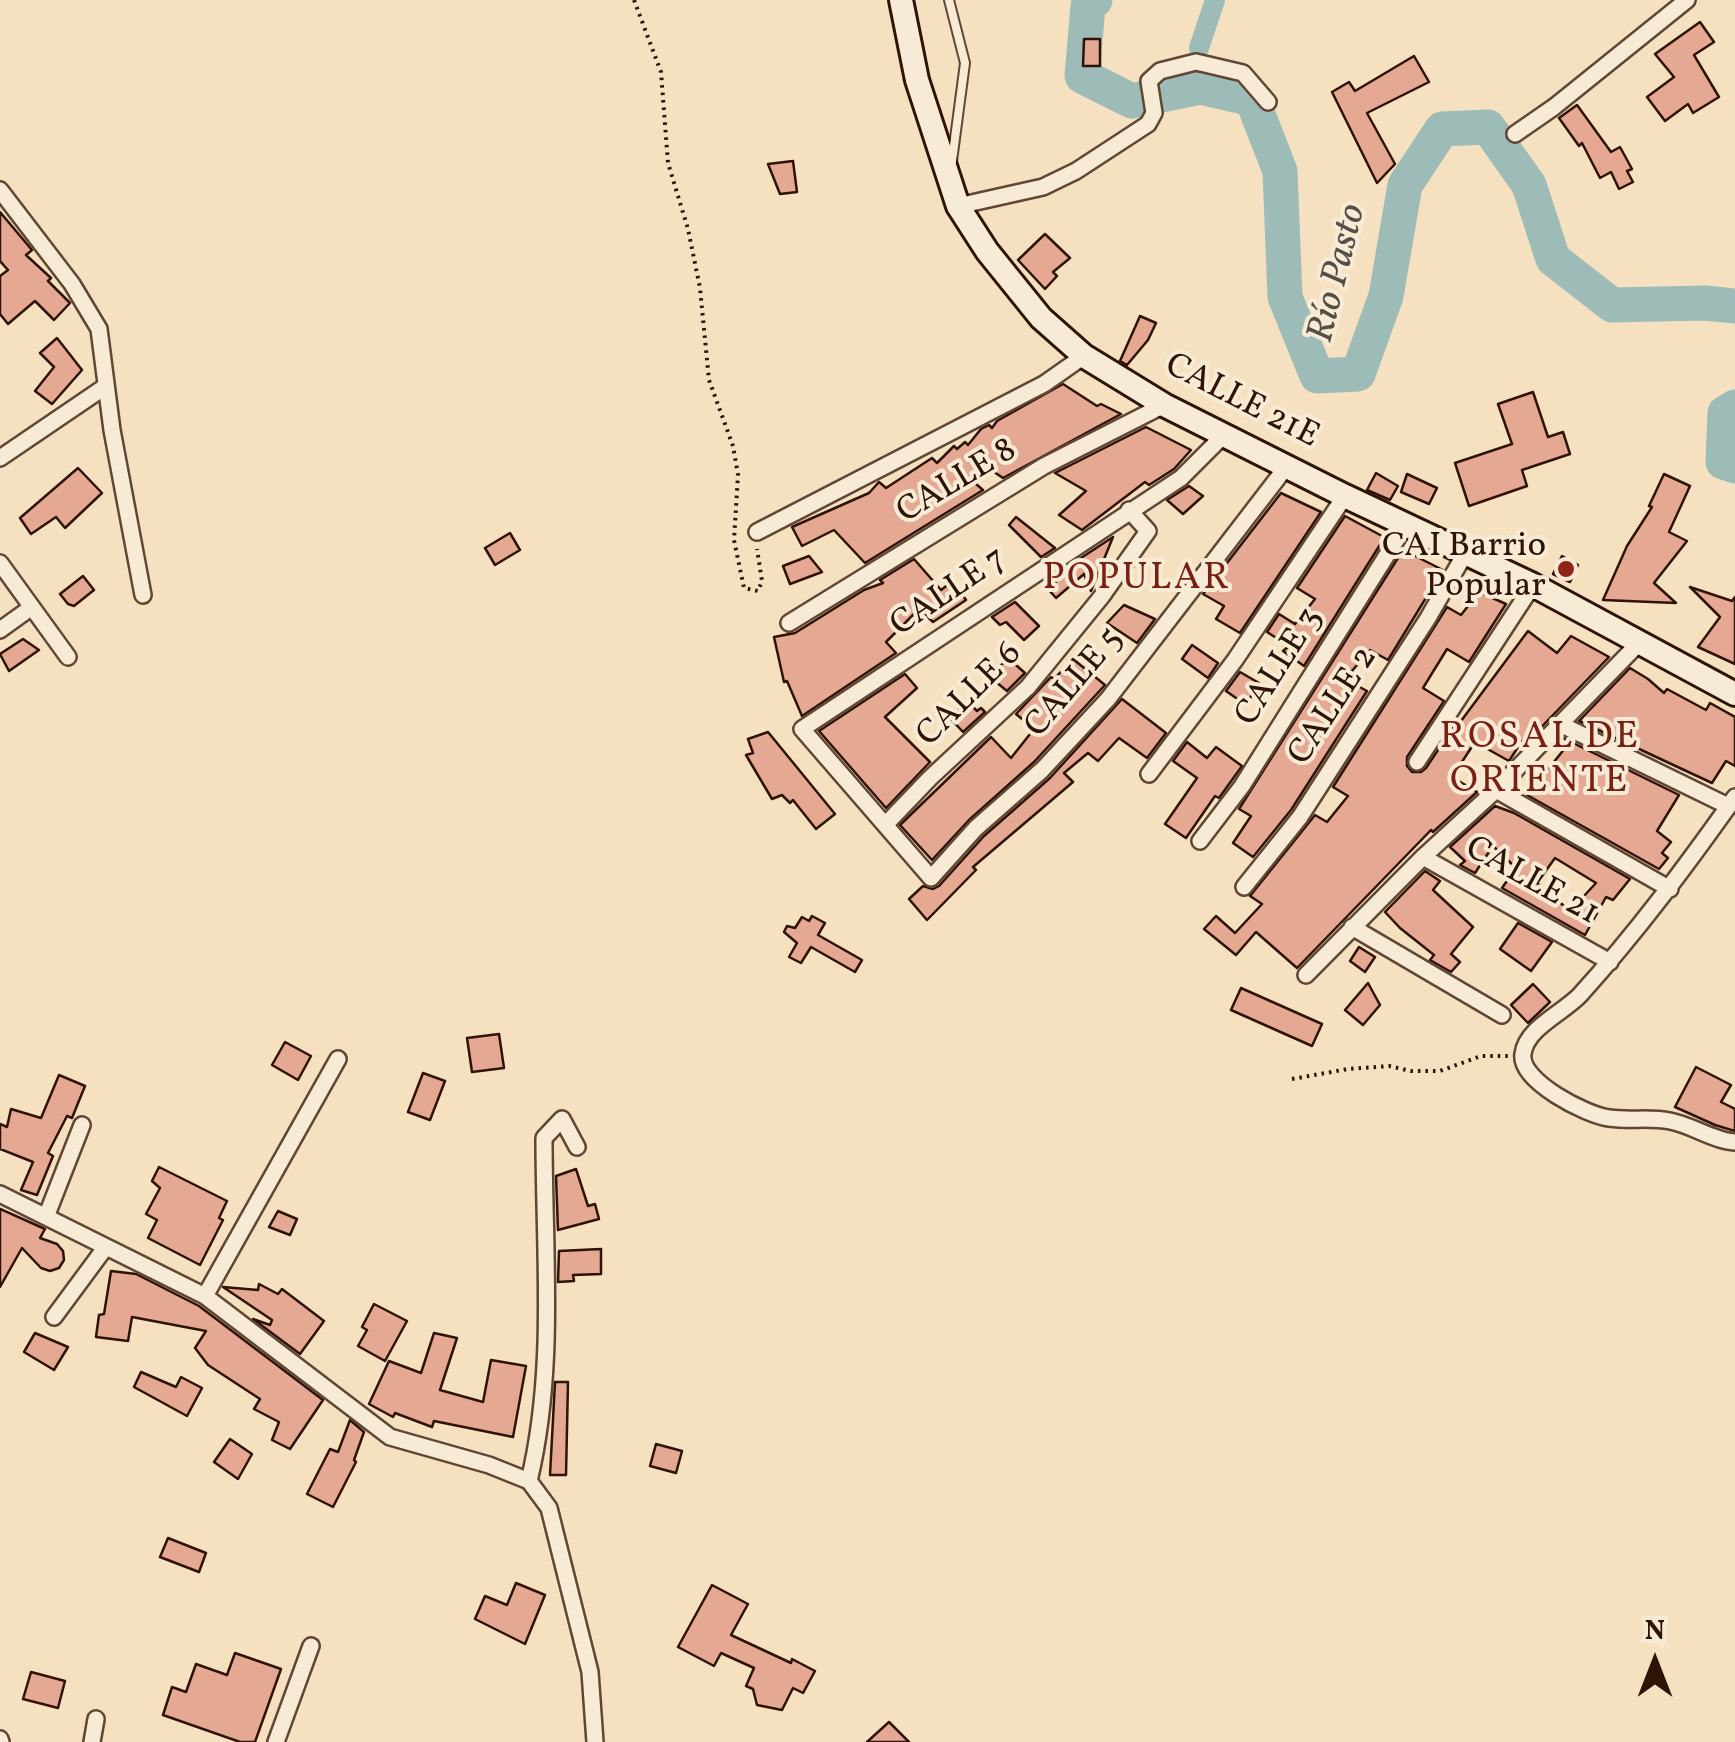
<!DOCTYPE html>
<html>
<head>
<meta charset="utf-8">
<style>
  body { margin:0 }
  #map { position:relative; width:1735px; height:1742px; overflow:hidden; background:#f5e0c0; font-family:Vollkorn,serif }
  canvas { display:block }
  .north { position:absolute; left:1605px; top:1612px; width:100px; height:100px; -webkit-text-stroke:8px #f8ebd6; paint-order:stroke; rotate:0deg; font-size:28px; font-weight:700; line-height:40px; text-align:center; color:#2e1306 }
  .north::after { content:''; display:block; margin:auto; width:35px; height:45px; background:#2e1306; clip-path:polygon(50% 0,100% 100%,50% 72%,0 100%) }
</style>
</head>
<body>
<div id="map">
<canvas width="1735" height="1742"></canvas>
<div class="north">N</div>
</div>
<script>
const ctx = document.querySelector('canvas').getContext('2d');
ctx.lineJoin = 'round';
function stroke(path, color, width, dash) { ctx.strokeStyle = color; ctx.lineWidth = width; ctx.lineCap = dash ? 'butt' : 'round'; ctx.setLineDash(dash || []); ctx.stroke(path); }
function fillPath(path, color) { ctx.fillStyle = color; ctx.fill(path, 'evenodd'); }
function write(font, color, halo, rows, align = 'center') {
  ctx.font = font + ' Vollkorn,serif'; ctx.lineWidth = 8; ctx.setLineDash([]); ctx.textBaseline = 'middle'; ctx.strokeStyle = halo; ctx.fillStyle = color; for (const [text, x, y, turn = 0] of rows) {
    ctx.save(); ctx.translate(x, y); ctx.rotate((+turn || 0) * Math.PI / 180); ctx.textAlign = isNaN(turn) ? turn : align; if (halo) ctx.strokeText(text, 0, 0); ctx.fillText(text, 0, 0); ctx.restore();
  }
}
const canal = new Path2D(`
  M1199 48 1215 0
  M1197 70 1200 87`);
const river = new Path2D(`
  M1095 0 1088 6 1082 76 1132 101 1200 87 1252 99 1280 171 1285 297 1317 376 1358 374 1386 296 1405 185 1442 129 1488 127 1529 185 1553 259 1612 305 1705 303 1735 306
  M1735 407 1725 413 1723 462 1735 466`);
const building = new Path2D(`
  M1700 22 1714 42 1694 55 1719 97 1693 113 1688 104 1665 121 1647 97 1674 77 1655 54Z
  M1084 39H1100V66H1083Z
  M1414 56 1429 82 1367 113 1395 164 1377 183 1332 92 1349 82 1355 91Z
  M1577 105 1611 152 1620 147 1632 169 1627 171 1633 182 1619 189 1611 172 1600 178 1582 143 1579 146 1559 118Z
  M793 161 797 192 780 194 768 164Z
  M0 212 32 250 26 255 51 278 48 281 70 303 54 320 35 301 8 324 0 314V276L8 270 0 261Z
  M1045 234 1070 258 1053 272 1057 276 1045 289 1018 260Z
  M1140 316 1156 323 1148 340 1127 365 1120 361Z
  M57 338 82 370 52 404 35 391 54 367 40 353Z
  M1063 384 1097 406 1101 404 1121 414 1003 478 988 468 976 484 983 490 865 563 834 530 802 546 792 527 869 493 879 482 886 488 932 458 937 463 954 446 957 449 965 442 968 445 981 429 989 425 992 428 997 421Z
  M1533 392 1548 437 1563 432 1570 454 1522 470 1527 486 1469 506 1455 463 1512 444 1498 404Z
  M1146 427 1191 450 1174 469 1149 485 1145 482 1082 530 1059 515 1086 491 1055 473Z
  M78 468 102 493 65 528 56 517 31 534 20 518Z
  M1376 473 1398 486 1390 500 1367 490Z
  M1407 474 1437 488 1429 504 1401 492Z
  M1664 474 1690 486 1669 532 1687 541 1654 583 1676 603 1603 600 1627 546 1652 507 1649 506Z
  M1189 486 1203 496 1183 514 1167 500Z
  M1281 493 1321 512 1240 633 1216 619 1224 606 1203 594Z
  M1345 516 1382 536 1383 540 1304 666 1283 651 1289 646 1267 632 1279 614 1295 624 1315 599 1297 588Z
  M1016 517 1055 548 1041 557 1009 525Z
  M510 533 520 550 495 565 485 548Z
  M1113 537 1091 591 1084 574 1056 598 1048 589 1056 582 1052 577Z
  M1403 550 1443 570 1388 660 1370 650 1345 679 1367 691 1291 810 1253 857 1233 843 1251 816 1239 809Z
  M809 556 822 572 790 584 783 566Z
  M1562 556 1578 565 1570 582 1553 574Z
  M914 559 941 590 953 581 966 600 933 622 919 609 886 642 896 653 802 716 787 681 784 682 774 637 795 633 864 590 883 583 880 580Z
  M83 576 94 590 74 606 68 604 60 594Z
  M1690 587 1732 601 1735 597V664L1698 647 1720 617Z
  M1479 592 1506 604 1469 662 1447 649 1423 688 1444 701 1407 757V766L1412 772H1421L1426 768 1458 720 1461 721 1528 631 1557 653 1571 636 1609 657 1525 744 1522 741 1509 761 1475 742 1452 777 1477 792 1433 832 1431 830 1297 968 1256 932 1236 955 1204 929 1216 916 1235 933 1262 904 1250 896 1315 815 1327 822 1348 796 1333 787 1447 607 1461 615Z
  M1015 602 1039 626 1024 640 1006 622 1000 625 992 617Z
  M1124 605 1155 619 1137 643 1107 623Z
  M23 639 39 650 9 671 0 654Z
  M1192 645 1218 663 1208 678 1182 659Z
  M1008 658 1025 673 1007 691 990 677Z
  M1073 659 1105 685 1034 762 969 820 932 860 900 825 991 737 1011 758 1034 729 1016 714 1051 677 1054 679Z
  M1630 668 1648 679 1664 693 1667 689 1706 710 1710 703 1735 717V766L1726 761 1712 783 1579 721Z
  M1240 672 1259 683 1246 705 1226 691Z
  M905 674 917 688 885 717 930 762 886 808 819 731Z
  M1122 699 1166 733 1147 758 1119 738 1098 761 1088 753 1064 773 1073 782 973 867 976 870 927 920 909 899 923 886 933 889 939 886 984 836 1050 778Z
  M969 703 977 711 981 708 985 712 963 732 949 717Z
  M768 732 835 814 816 829 793 800 790 803 782 795 772 799 746 755 753 753 748 739Z
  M1563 738 1679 795 1657 831 1671 842 1662 853 1668 858 1659 869 1527 795 1566 747 1559 742Z
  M1187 742 1207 758 1216 747 1242 766 1219 798 1215 796 1186 838 1165 824 1197 778 1173 761Z
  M1495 806 1514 813 1630 879 1613 900 1606 897 1585 935 1502 888 1516 868 1493 846 1475 873 1460 865 1465 861 1450 847ZM1555 858 1596 883 1570 911 1537 883Z
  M1425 871 1440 881 1433 890 1473 927 1451 954 1460 962 1451 972 1430 960 1434 955 1400 928 1385 912Z
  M812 916 825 923 818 935 862 960 855 972 811 947 801 963 789 957 797 943 784 932 787 926 795 928 802 917 809 921Z
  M1518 923 1552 942 1531 971 1500 949Z
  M1359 947 1375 957 1365 972 1350 961Z
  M1368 983 1380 1005 1363 1025 1345 1010Z
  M1533 984 1550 1002 1528 1023 1511 1005Z
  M1241 988 1322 1024 1312 1046 1231 1010Z
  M499 1034 504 1068 472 1072 467 1038Z
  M285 1042 311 1056 298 1080 272 1065Z
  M1696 1067 1731 1085 1721 1102 1735 1109V1131L1715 1125 1675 1107Z
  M423 1073 445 1081 430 1120 408 1112Z
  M59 1075 85 1086 72 1118 67 1116 48 1153 53 1156 37 1195 21 1190 33 1162 0 1149V1124L7 1127 11 1109 41 1118Z
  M159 1167 227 1201 219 1218 223 1220 200 1265 148 1238 157 1220 146 1214 160 1188 152 1181Z
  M576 1169 588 1206 595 1204 599 1219 558 1230 556 1176Z
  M0 1209 45 1229 40 1238 57 1244 63 1251 64 1260 59 1268 50 1271 41 1268 22 1248 0 1287Z
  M278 1211 297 1219 290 1235 269 1227Z
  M601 1249V1274L573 1275 574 1281 558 1282 559 1251Z
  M111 1271 136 1274 199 1306 323 1400 290 1449 272 1440 279 1422 254 1409 260 1399 208 1365 195 1348 206 1331 132 1317 128 1341 96 1337 99 1315 104 1314Z
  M259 1284 278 1294 282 1289 324 1321 300 1354 253 1319 270 1325 272 1320 223 1287 258 1290Z
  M374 1304 407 1321 385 1361 358 1346 367 1330 362 1327Z
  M35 1333 68 1347 54 1370 24 1352Z
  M434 1333 457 1338 440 1390 483 1402 491 1360 526 1366 513 1437 434 1421 432 1427 395 1413 393 1417 369 1404 389 1361 421 1373Z
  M141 1372 176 1387 181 1377 202 1388 187 1416 134 1387Z
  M555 1382H568L566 1475H550Z
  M350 1420 364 1432 354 1460 356 1462 333 1507 307 1494 330 1449 338 1452Z
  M230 1439 252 1454 238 1479 214 1462Z
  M656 1444 682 1451 676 1473 650 1466Z
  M168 1538 206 1553 199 1572 160 1557Z
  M516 1583 545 1595 525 1644 475 1619 485 1596 507 1605Z
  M712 1585 748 1604 731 1635 791 1663 792 1659 815 1671 803 1693 793 1688 782 1710 757 1705 753 1689 746 1686 754 1668 721 1653 714 1666 678 1647Z
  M235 1653 281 1669 255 1742H240L163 1715 172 1687 186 1692 196 1664 227 1675Z
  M31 1672 65 1681 58 1708 23 1699Z
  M889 1722 909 1742H867Z`);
const path = new Path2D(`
  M634 0 661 72 668 163 688 229 700 288 709 380 733 446 738 475 734 540 744 588 758 591 762 581 757 549
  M1292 1079 1348 1069 1389 1066 1411 1071H1440L1481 1056H1508`);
const lane = new Path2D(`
  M949 0 965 63 952 161`);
const street = new Path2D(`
  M1515 134 1554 107 1687 0
  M0 190 72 284 99 329 112 430 143 595
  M958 206 1043 187 1076 171 1148 124 1154 113 1149 81 1160 71 1196 62 1243 73 1268 102
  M1224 435 1181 478 802 729 931 878 976 828 1042 770 1108 699 1287 466
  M0 458 106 386
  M757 532 1044 384 1084 356
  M0 563 68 657
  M789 623 1044 466 1164 405
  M0 630 32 607
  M1560 724 1728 806
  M1417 762 1533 585
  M1149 774 1235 660 1345 496
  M1496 790 1670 889
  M1735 797C1686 866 1637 932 1580 995 1563 1013 1526 1028 1523 1054 1519 1081 1586 1115 1609 1118 1630 1121 1650 1117 1670 1121 1692 1125 1714 1141 1735 1142
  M886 824 930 778 1028 687 1102 596 1148 531 1129 510
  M1200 841 1242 786 1407 523
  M1423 857 1610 962
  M1244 887 1300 817 1428 618 1466 552
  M1352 927 1502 1015
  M1306 975 1423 857 1496 790 1638 644
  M0 1194 205 1296 390 1437 489 1465 529 1481 549 1508 590 1672 595 1742
  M46 1217 82 1125
  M205 1296 338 1059
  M54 1317 105 1248
  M529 1481C556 1369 544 1253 544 1138L562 1119 577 1147
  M0 1739 1 1742
  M92 1742 96 1719
  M276 1742 311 1646`);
const secondary = new Path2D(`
  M901 0 917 80 958 206 987 251 1041 318 1084 356 1164 405 1345 496 1533 585 1735 694`);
const markers = [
  [1566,569,10,"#8f2418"]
];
const streetNames = [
  ["CALLE 21E",1241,403,27],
  ["CALLE 8",958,483,-31],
  ["CALLE 7",950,594,-34],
  ["CALLE 3",1281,668,-58],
  ["CALLE 5",1076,684,-50],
  ["CALLE 6",971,696,-45],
  ["CALLE 2",1335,707,-57],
  ["CALLE 21",1531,883,29]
];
const poiNames = [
  ["CAI Barrio",1546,549],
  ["Popular",1546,589]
];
const waterNames = [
  ["Río Pasto",1340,274,-76]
];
const neighbourhoodNames = [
  ["POPULAR",1137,581],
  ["ROSAL DE",1540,740],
  ["ORIENTE",1540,784]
];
stroke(canal, '#9dbcb7', 20);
stroke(river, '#9dbcb7', 35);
fillPath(building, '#e5a892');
stroke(building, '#2e1306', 2.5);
stroke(lane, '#604634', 12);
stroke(street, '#604634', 20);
stroke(secondary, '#2e1306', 28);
stroke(path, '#2e1306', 4, [2.5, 5]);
stroke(lane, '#f8ebd6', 8);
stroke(street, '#f8ebd6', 15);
stroke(secondary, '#f8ebd6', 22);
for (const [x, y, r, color] of markers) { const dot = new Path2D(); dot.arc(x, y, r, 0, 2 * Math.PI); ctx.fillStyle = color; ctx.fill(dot); stroke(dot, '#f8ebd6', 4); }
write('35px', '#2e1306', '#f8ebd6', streetNames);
write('35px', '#2e1306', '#f8ebd6', poiNames, 'right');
write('italic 38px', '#554e44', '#f8ebd6', waterNames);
ctx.letterSpacing = '2.5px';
write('38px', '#7a1f14', '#f8ebd6', neighbourhoodNames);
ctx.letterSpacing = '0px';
</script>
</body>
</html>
